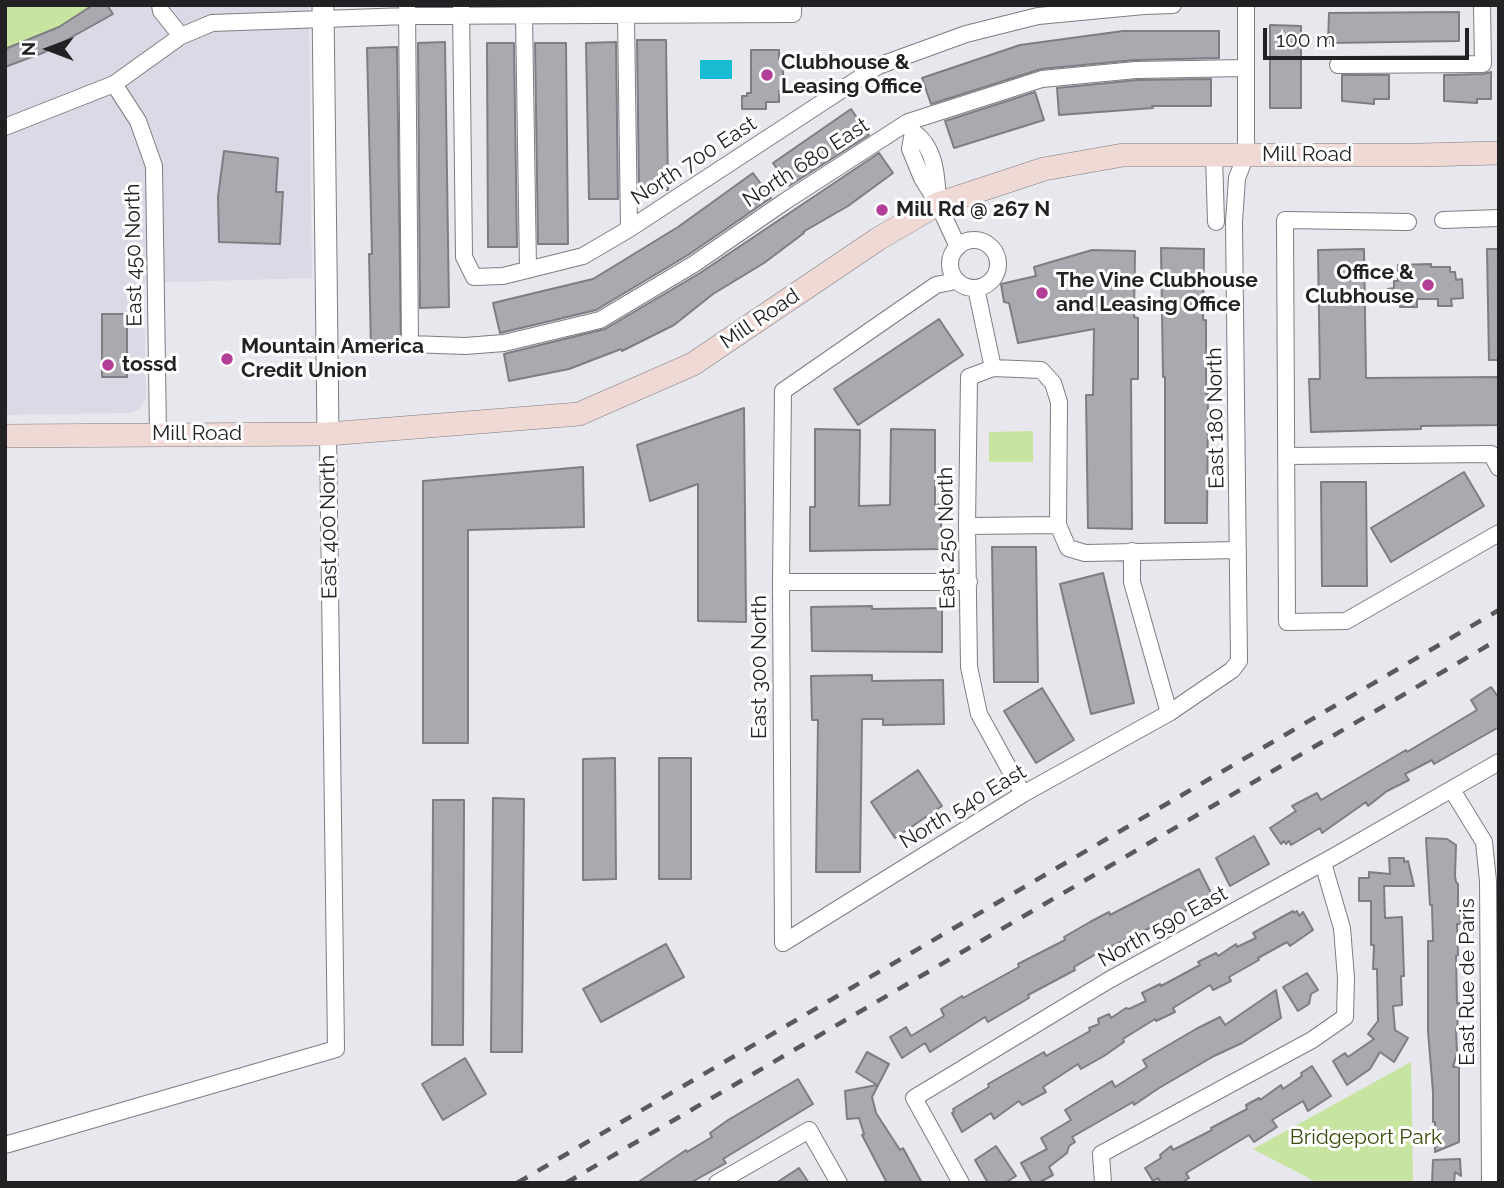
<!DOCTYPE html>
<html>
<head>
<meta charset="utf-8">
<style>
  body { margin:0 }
  #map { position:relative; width:1504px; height:1188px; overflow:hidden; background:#e8e7ee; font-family:Raleway,sans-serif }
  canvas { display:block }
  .frame { position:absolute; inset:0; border:7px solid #222224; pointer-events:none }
  .north { position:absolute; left:14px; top:14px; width:70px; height:70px; -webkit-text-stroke:5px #fff; paint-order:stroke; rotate:270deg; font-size:19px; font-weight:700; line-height:28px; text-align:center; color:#222224 }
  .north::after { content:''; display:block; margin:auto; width:24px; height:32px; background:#222224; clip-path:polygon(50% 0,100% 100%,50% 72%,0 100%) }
  .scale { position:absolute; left:1263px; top:28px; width:206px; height:32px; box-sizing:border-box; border:4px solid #222224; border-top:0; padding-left:9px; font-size:21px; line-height:24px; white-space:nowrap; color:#222224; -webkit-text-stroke:5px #fff; paint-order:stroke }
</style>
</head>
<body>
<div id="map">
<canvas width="1504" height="1188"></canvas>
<div class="frame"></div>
<div class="north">N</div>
<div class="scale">100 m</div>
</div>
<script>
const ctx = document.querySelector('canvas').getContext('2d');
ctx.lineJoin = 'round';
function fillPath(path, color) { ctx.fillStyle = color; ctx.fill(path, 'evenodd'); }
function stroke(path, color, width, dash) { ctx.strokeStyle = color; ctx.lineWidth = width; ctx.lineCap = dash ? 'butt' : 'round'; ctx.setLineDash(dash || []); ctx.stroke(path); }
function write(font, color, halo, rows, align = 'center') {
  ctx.font = font + ' Raleway,sans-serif'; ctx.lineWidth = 6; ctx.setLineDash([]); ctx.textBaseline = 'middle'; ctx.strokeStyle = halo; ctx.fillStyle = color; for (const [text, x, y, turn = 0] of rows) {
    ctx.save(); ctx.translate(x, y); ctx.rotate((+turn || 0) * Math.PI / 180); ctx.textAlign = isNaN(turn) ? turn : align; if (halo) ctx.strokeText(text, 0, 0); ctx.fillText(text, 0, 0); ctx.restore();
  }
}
const built = new Path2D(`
  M5 5H309L312 278 144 283 146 398 140 409 131 413 5 415Z`);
const green = new Path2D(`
  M5 5H111L5 57Z
  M1033 431V462H989V432Z
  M1411 1062 1413 1183H1318L1253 1149Z`);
const water = new Path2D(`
  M700 60H732V79H700Z`);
const building = new Path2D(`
  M93 5H107L113 14 45 52 5 67V49L59 27Z
  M1459 12V41L1328 43 1329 13Z
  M1270 25 1301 26V108H1270Z
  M1123 31H1219V58L1135 60 1041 69 931 104 922 78 1020 45Z
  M637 40H666L668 190H639Z
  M445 42 449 307 420 308 418 43Z
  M616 42 618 199H589L586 43Z
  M487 43H514L517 247H488Z
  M535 43H566L568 244H538Z
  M397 47 401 348 371 349 369 254H372L367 48Z
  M751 50H779V59H783V91H779V102H766V109H742V96H747V93H751Z
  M1491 72V99H1477V103L1444 101V75L1483 74Z
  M1342 75H1389V99H1374V104L1342 101Z
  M1211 79V106H1152L1153 108 1059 115 1057 88 1137 80Z
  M1035 92 1044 120 954 148 945 121Z
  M851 109 869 135 789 186 773 163Z
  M224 151 278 158 276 192H283L280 244 219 242 218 197Z
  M879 153 893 173 848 206 803 232 804 233 764 263 713 294 674 325 622 351 621 349 569 369 509 381 504 354 605 329 700 273Z
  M753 173 771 198 688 255 596 310 500 333 493 303 593 279 678 227Z
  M1161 248 1204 249 1203 320H1206V394H1208L1207 523H1165V377H1163Z
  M1364 249 1366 378 1499 377V425L1421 426V429L1311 432 1309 379H1320L1318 250Z
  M1487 249H1499V360H1489Z
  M1092 250 1135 251 1134 317 1138 318V379H1131L1132 529 1088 528 1086 395H1093L1094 329 1018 343 1009 303 1004 302 1001 284 1036 276 1034 267Z
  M1431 264V267H1450V272H1455L1456 280 1462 279 1463 298 1451 299 1452 306H1438V299H1417V307H1400V300L1389 301 1388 289 1394 288V281H1398V265Z
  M102 314H127V377H102Z
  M939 319 963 355 858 425 834 389Z
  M744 408 746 622 698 621V484L650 501 637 445Z
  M815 429 860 430 859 506 890 505 891 429 935 430V505L941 504V549L810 551V507H815Z
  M583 467 584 527 468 530V743H423V481Z
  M1464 472 1484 506 1391 562 1371 528Z
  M1321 482H1366L1367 586H1322Z
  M992 547H1036L1038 682H994Z
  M1103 573 1134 703 1091 714 1060 584Z
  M872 606V609L942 608V652L812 651 811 607Z
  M872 675V681L943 680 944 724 883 725V719H862L860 872H816L818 720H812L811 676Z
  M1491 687 1499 698V727L1434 764 1432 760 1405 774 1409 780 1387 791 1368 806 1366 802 1322 833 1320 828 1291 845 1289 841 1286 844 1284 841 1281 844 1270 828 1296 811 1292 806 1317 793 1321 800 1406 750 1407 752 1477 710 1471 700Z
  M1042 688 1074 740 1036 763 1004 711Z
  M615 758 616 879 583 880V759Z
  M659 758H691V879H659Z
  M918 770 942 806 895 838 871 802Z
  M493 798 524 799 522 1052H491Z
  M433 800H464L463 1045H432Z
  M1254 836 1269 864 1230 886 1216 858Z
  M1426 838 1447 839 1456 845 1455 876 1456 882 1458 884V908H1460L1461 924H1457L1458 955 1456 956 1457 1003H1459L1457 1029H1456L1457 1053 1453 1067H1459V1142L1435 1152V1122H1433V1092L1428 1031V941H1433L1432 905H1430Z
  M1389 858H1404V862L1408 861 1414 886H1384L1385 918 1402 917 1404 976H1401L1402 1005 1393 1006 1395 1030 1408 1038 1394 1062 1380 1052 1370 1069 1347 1085 1333 1061 1345 1053 1348 1057 1374 1039 1368 1034 1378 1021 1377 969H1373L1374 945H1371V901H1359V878H1369V872L1390 874Z
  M1199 869 1213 897 1096 954 1074 967 1075 970 1028 995 1029 998 988 1022 985 1017 930 1052 925 1043 902 1058 890 1037 906 1027 911 1036 944 1016 941 1009 962 996 963 998 1019 967 1018 964 1065 940 1064 937 1090 922 1109 912 1110 915Z
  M1293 911 1294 913 1297 911 1299 916 1303 912 1313 930 1290 946 1287 942 1258 958 1259 960 1229 977 1231 981 1213 990 1210 985 1173 1008 1175 1012 1156 1021 1155 1019 1123 1039 1124 1042 1104 1056 1081 1069 1078 1064 1043 1087 1046 1092 1022 1105 1019 1101 994 1119 991 1113 962 1132 952 1113 954 1112 953 1109 989 1087 988 1084 1044 1052 1046 1056 1090 1031 1089 1028 1099 1024 1098 1019 1109 1014 1111 1018 1126 1008 1129 1009 1146 1001 1142 993 1160 984 1161 986 1200 965 1198 962 1216 953 1218 956 1236 944 1237 947 1256 938 1253 933Z
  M666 944 684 977 601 1022 583 989Z
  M1307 973 1318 990 1311 994 1309 1004 1298 1011 1283 987Z
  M1276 990 1281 1018 1242 1043 1214 1056 1159 1088 1134 1105 1133 1102 1072 1137 1075 1142 1069 1146 1067 1153 1049 1167 1053 1175 1038 1183H1032L1021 1163 1047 1149 1041 1138 1071 1120 1065 1110 1112 1081 1115 1087 1147 1067 1143 1060 1196 1029 1220 1017 1225 1025Z
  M867 1052 889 1064 872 1097 876 1113 900 1150 903 1148 922 1183H887L862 1135 864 1134 859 1118 847 1119 845 1091 877 1085 856 1072Z
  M465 1058 486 1094 443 1120 422 1084Z
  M1312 1066 1331 1096 1308 1111 1303 1101 1272 1120 1277 1127 1254 1142 1249 1135 1186 1173 1189 1178 1181 1183H1161L1158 1178 1153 1181 1145 1168 1161 1158 1160 1155 1171 1146 1173 1150 1212 1130 1211 1128 1247 1109 1246 1105 1259 1098 1260 1100 1281 1085 1283 1089 1302 1076 1301 1073Z
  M798 1079 813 1104 723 1159 726 1163 690 1183H637L686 1150 687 1152 712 1137 710 1133 728 1120Z
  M996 1146 1016 1176 1005 1183H988L975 1160Z
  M1460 1159 1461 1176 1455 1172 1454 1183H1432L1433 1160Z
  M799 1168 809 1183H776Z`);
const minor = new Path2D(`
  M160 5 161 11 181 36
  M407 5 410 344 465 346 504 343 600 320 694 264 784 202 908 122 1042 79 1136 70 1245 68
  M461 5 464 257 474 277 503 276 583 256 629 229 878 66 966 34 1038 16 1144 6 1173 5
  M524 16 528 269
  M626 16 629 229
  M1338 65 1483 64 1482 5
  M114 84 138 121 154 166 158 434
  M5 127 114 84 181 36 212 23 407 16 793 14V5
  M1214 155 1216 222
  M938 204C937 178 936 147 913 132L910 149 922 178 938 204 958 247
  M1443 220 1499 218
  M1408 222 1285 220 1287 622 1346 621 1499 533
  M950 264a24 24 0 1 1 48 0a24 24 0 1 1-48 0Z
  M976 288 993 368
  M1286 456 1491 454 1499 468
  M967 526 1058 525 1068 548 1085 553 1238 550
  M1132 551V582L1169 713
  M781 582H969
  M1452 790 1484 842 1488 881 1490 1183
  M1023 794 979 714 969 667 967 526 969 377 993 368 1041 370 1053 383 1059 402 1058 525
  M783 943 1023 794 1169 713 1232 670 1239 661 1234 222 1237 178 1246 155V5
  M783 943 781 582 783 391 936 285 956 281
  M5 1145 336 1049 328 434
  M717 1183 809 1130 839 1183
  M961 1183 914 1098 1109 980 1333 857 1499 762
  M1103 1183 1101 1154 1312 1040 1345 1017 1346 978 1342 928 1323 863`);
const tertiary = new Path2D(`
  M323 5 328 434`);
const secondary = new Path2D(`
  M5 436 328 434 579 414 693 364 878 239 938 204 1044 169 1123 155H1420L1499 153`);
const rail = new Path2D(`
  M517 1183 1499 610
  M566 1183 1499 639`);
const markers = [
  [767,75,7,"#b23e98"],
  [882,210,7,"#b23e98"],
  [1428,285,7,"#b23e98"],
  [1042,293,7,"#b23e98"],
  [227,359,7,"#b23e98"],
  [108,365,7,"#b23e98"]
];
const poiNames = [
  ["Clubhouse &",781,63],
  ["Leasing Office",781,87],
  ["Mill Rd @ 267 N",896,210],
  ["Office &",1414,273,"right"],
  ["Clubhouse",1414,297,"right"],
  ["The Vine Clubhouse",1056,281],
  ["and Leasing Office",1056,305],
  ["Mountain America",241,347],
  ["Credit Union",241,371],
  ["tossd",122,365]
];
const streetNames = [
  ["Mill Road",1307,155],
  ["North 700 East",694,161,-33],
  ["North 680 East",806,163,-33],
  ["East 450 North",134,255,-91],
  ["Mill Road",760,319,-34],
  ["East 180 North",1216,418,-91],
  ["Mill Road",197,434],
  ["East 400 North",329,527,-91],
  ["East 250 North",947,538,-91],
  ["East 300 North",760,667,-90],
  ["North 540 East",963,807,-31],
  ["North 590 East",1163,927,-29],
  ["East Rue de Paris",1468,982,-90]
];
const parkNames = [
  ["Bridgeport Park",1366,1138]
];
fillPath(built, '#dcd9e7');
fillPath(green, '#c7e5a0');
fillPath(water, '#18bcd2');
fillPath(building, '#aba9b0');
stroke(building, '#7e7d83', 2);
stroke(minor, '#7d7c82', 18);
stroke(tertiary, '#7d7c82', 23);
stroke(secondary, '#7d7c82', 24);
stroke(minor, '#fff', 16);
stroke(tertiary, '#fff', 21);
stroke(secondary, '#efd9d4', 23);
stroke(rail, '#5a595d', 4.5, [12, 12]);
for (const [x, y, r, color] of markers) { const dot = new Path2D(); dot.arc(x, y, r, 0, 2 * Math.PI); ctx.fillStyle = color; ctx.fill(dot); stroke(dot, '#fff', 2.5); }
write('bold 21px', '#222224', '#fff', poiNames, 'left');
write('21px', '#222224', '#fff', streetNames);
write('21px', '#364d0c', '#fff', parkNames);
</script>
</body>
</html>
